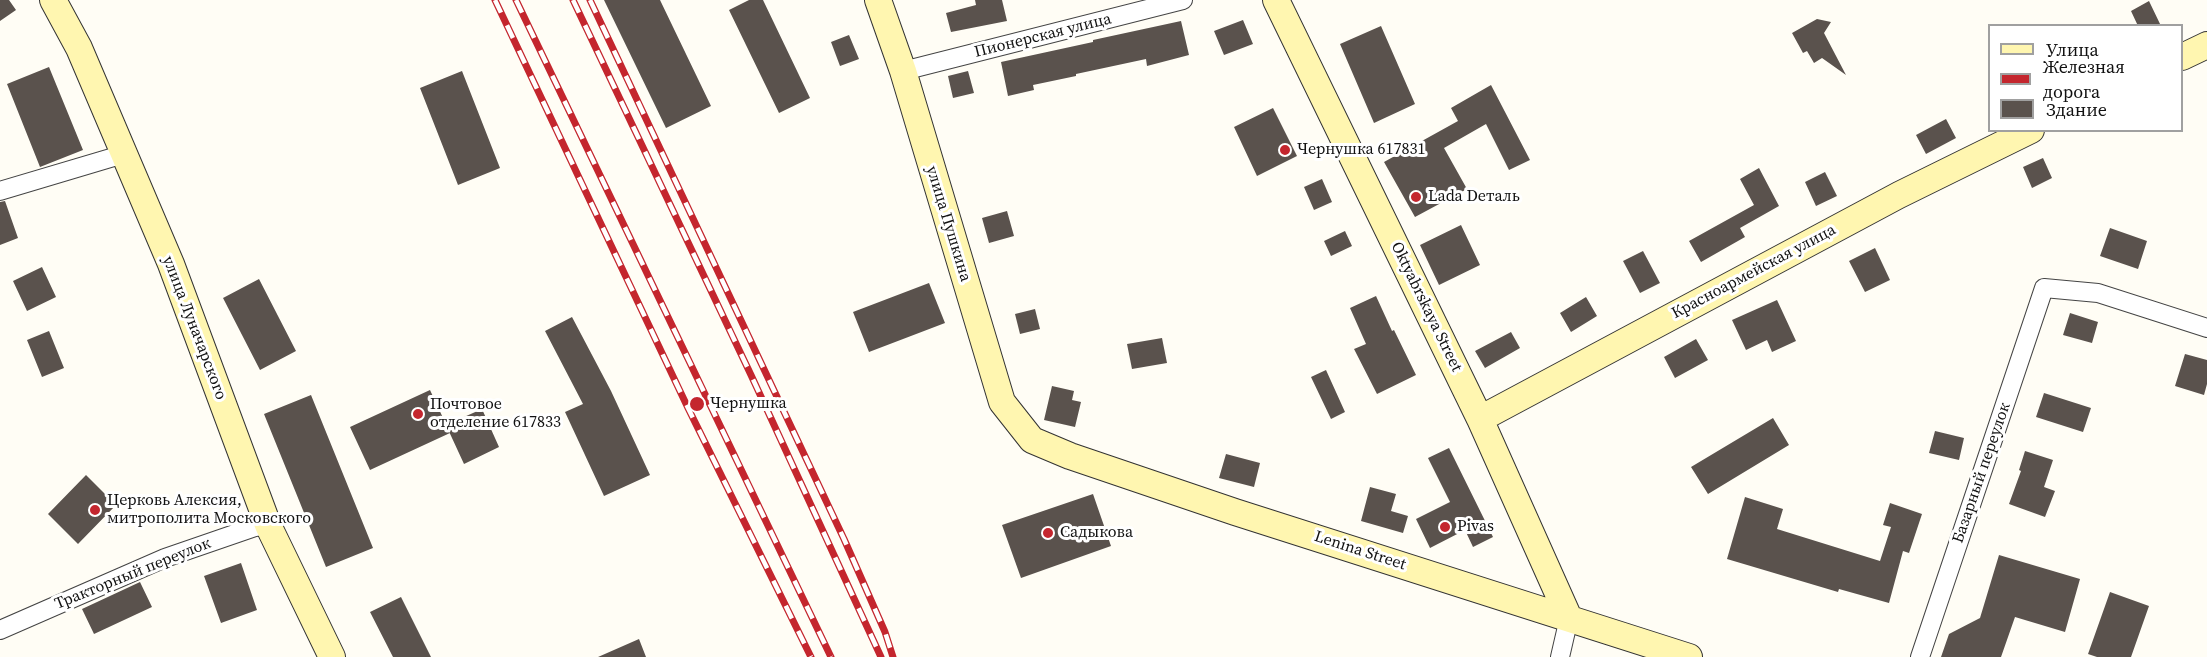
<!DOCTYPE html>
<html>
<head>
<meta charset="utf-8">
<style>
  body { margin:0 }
  #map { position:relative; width:2207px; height:657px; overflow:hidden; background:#fffdf5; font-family:"Source Serif 4",serif }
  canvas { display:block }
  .legend { position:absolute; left:1988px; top:24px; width:195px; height:108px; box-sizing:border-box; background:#fff; border:2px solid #a0a0a0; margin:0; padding:8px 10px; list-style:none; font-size:18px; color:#111 }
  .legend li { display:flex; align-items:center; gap:12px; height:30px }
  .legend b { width:30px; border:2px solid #a0a0a0 }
</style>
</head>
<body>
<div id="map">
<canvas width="2207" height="657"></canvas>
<ul class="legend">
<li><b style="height:8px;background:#fff6b0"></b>Улица</li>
<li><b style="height:8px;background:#c4262e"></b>Железная дорога</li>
<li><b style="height:16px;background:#5a524d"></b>Здание</li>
</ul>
</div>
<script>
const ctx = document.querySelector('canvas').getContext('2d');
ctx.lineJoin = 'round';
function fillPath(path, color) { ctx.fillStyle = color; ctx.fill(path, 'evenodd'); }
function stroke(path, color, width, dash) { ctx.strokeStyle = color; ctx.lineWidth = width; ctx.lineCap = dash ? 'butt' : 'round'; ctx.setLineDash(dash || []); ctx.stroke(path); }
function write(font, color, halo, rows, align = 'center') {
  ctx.font = font + ' "Source Serif 4",serif'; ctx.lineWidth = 6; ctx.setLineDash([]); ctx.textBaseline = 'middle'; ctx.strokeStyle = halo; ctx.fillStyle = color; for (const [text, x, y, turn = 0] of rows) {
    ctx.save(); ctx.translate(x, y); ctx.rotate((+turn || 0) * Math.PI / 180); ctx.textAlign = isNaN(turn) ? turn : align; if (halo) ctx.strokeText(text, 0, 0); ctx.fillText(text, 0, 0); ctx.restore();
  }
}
const building = new Path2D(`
  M0 0H9L16 10 0 21Z
  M604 0H660L711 106 666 128Z
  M749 0H763L810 98 779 113 729 10Z
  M975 0H1002L1007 21 951 32 946 13 976 5Z
  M2149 1 2161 26H2138L2131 11Z
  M1817 19 1831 22 1824 33 1846 75 1822 58 1814 63 1807 51 1803 53 1792 33Z
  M1243 20 1253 44 1224 55 1214 31Z
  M1181 21 1189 55 1147 66 1146 59 1076 74V76L1033 85 1034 90 1008 96 1001 62 1093 42V40Z
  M1381 26 1415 104 1374 123 1340 44Z
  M849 35 859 59 840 66 831 42Z
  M49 67 83 150 40 167 7 84Z
  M462 71 500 168 458 185 420 88Z
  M968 71 974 93 953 98 948 76Z
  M1491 85 1530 160 1509 170 1486 124 1444 148 1467 189 1415 217 1384 162 1458 121 1451 108Z
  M1273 108 1297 156 1257 176 1234 127Z
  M1946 119 1956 138 1926 154 1916 135Z
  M2043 158 2052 178 2032 188 2023 167Z
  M1759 168 1779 206 1740 228 1745 237 1701 262 1689 241 1754 205 1740 179Z
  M1825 172 1837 196 1816 206 1805 182Z
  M1322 179 1332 202 1314 210 1304 187Z
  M5 201 18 238 0 245V202Z
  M1007 211 1014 236 989 243 982 218Z
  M1461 225 1480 265 1439 285 1420 245Z
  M2110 228 2147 241 2138 269 2100 256Z
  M1345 231 1352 246 1331 256 1324 241Z
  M1875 248 1890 280 1865 292 1849 261Z
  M1643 251 1660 283 1640 293 1623 261Z
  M42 267 56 297 27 311 13 281Z
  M259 279 296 351 260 370 223 298Z
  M929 283 945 323 869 352 853 312Z
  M1376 296 1392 331 1394 330 1416 375 1377 394 1354 349 1366 344 1350 308Z
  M1586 297 1597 316 1571 332 1560 313Z
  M1777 300 1796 341 1772 352 1767 340 1746 350 1732 320Z
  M1035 309 1040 329 1020 334 1015 314Z
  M2070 313 2098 322 2092 343 2063 335Z
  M572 317 611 391 650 475 604 496 565 412 583 404 545 331Z
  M49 331 64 368 42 377 27 340Z
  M1511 332 1520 348 1485 368 1475 351Z
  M1162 338 1167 363 1132 369 1127 344Z
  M1696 339 1708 360 1675 378 1664 357Z
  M2185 354 2207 360V384L2204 395 2175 386Z
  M1326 370 1345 412 1331 419 1311 377Z
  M1052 386 1074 391 1072 400 1081 402 1075 427 1044 420Z
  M430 390 450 433 370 470 350 427Z
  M2044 393 2091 408 2083 432 2036 417Z
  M311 395 373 548 326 567 264 414Z
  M482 409 499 447 464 464 446 425Z
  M1773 418 1789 445 1708 494 1691 467Z
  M1935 431 1964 438 1959 460 1929 453Z
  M1449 448 1493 537 1473 547 1465 530 1430 548 1416 519 1450 502 1428 458Z
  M2025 451 2053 460 2044 487 2055 491 2045 517 2009 504 2021 471 2019 470Z
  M1226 454 1260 463 1254 487 1219 478Z
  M86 475 116 505 78 544 48 514Z
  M1370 487 1396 494 1391 511 1408 516 1403 533 1361 521Z
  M1093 494 1111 546 1021 578 1002 525Z
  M1745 497 1783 509 1777 529 1880 561 1891 527 1883 525 1890 503 1922 514 1909 553 1903 551 1889 603 1839 589 1838 592 1727 559Z
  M1999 555 2080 579 2065 632 2015 617 2001 657H1941L1949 634 1980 618Z
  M241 563 257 610 221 623 204 576Z
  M140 582 152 607 94 634 82 609Z
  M2110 592 2149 606 2131 657H2097L2088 654Z
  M401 597 431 657H393L370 612Z
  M639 639 646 657H598Z`);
const street = new Path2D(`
  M903 71 1183 0
  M0 191 124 154
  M0 630 165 558 255 527 268 525
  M1560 657 1569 618
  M1920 657 2044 288 2098 293 2207 328`);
const secondary = new Path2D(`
  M53 0 79 48 171 264 268 525 332 657
  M878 0 903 71 1002 402 1032 440 1070 456 1235 512 1689 657
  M1276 0 1480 419 1569 618
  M2182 57 2207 45
  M1480 419 1899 195 2031 130`);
const rail = new Path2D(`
  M495 0 688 408 811 657
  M516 0 831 657
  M573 0 751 375 881 657
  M590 0 844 539 885 632 893 657`);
const markers = [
  [1285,150,6,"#c4262e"],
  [1416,197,6,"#c4262e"],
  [697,404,8,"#c4262e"],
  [418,414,6,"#c4262e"],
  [95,510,6,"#c4262e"],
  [1445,527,6,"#c4262e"],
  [1048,533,6,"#c4262e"]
];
const streetNames = [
  ["Пионерская улица",1043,36,-14],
  ["улица Пушкина",948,224,73],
  ["Красноармейская улица",1754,272,-28],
  ["Oktyabrskaya Street",1426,307,64],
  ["улица Луначарского",194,328,69],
  ["Базарный переулок",1982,473,-71],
  ["Lenina Street",1360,551,18],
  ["Тракторный переулок",133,574,-22]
];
const poiNames = [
  ["Чернушка 617831",1297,150],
  ["Lada Dеталь",1428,197],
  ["Чернушка",710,404],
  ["Почтовое",430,405],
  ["отделение 617833",430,423],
  ["Церковь Алексия,",107,501],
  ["митрополита Московского",107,519],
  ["Pivas",1457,527],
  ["Садыкова",1060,533]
];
fillPath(building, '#5a524d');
stroke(street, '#444', 20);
stroke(secondary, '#333', 28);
stroke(street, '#fff', 18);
stroke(secondary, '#fff6b0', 26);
stroke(rail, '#c4262e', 7);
stroke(rail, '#fff', 4.5, [14]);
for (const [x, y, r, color] of markers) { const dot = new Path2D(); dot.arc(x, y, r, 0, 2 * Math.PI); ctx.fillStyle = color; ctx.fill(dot); stroke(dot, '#fff', 2); }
write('16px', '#111', '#fff', streetNames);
write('16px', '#111', '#fff', poiNames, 'left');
</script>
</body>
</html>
